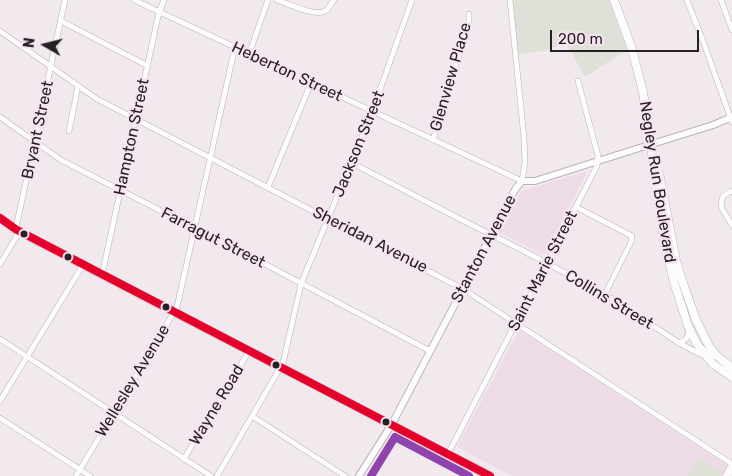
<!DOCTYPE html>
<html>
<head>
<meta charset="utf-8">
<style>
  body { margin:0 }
  #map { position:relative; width:732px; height:476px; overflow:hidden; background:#f2e9ef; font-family:Rubik,sans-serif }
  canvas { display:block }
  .north { position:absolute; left:20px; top:20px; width:50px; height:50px; -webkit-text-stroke:4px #f6e5f0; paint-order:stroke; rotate:278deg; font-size:14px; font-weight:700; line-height:20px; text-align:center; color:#272125 }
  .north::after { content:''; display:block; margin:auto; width:18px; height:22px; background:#272125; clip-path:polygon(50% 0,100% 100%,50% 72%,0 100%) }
  .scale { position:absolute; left:550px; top:30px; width:149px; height:22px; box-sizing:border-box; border:2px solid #272125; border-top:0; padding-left:6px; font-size:15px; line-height:18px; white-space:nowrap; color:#272125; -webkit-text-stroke:4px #f6e5f0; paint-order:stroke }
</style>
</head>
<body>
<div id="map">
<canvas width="732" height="476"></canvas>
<div class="north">N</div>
<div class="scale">200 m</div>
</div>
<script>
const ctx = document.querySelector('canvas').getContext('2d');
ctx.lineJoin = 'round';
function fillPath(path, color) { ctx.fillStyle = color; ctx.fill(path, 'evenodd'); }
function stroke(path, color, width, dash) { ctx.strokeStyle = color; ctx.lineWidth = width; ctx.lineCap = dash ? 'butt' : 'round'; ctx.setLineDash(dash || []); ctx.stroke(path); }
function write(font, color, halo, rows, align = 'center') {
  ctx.font = font + ' Rubik,sans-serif'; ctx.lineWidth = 5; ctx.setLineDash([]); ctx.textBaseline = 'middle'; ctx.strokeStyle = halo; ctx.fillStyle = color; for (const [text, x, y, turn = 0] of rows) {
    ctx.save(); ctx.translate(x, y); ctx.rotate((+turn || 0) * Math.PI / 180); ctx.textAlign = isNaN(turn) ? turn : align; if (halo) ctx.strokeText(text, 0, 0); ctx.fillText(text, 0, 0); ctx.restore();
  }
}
const built = new Path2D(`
  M584 172 587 173 544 255 499 232 521 191Z
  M519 330 728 466 722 476H512L457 447Z`);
const green = new Path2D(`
  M510 0H609L627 50 585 77 566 43 543 51 515 55Z
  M699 457 722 471 719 476H689L687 475Z`);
const minor = new Path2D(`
  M134 0 522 181 525 162 524 138 510 0
  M277 0C289 4 316 18 327 10 329 7 332 3 334 0
  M687 0 703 41 732 122
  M721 0 732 30
  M61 21 148 66
  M0 31 97 99 463 289 732 464
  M249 54 268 0
  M0 117 61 160 240 251 430 351
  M69 131 78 86
  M433 140 469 22V14
  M352 163 458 218 520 249 605 294 679 343 696 352 705 356
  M268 187 311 83
  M732 191 723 196 721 205 722 209 732 225
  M576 207 632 236 631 242 605 294
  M0 264 17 236V223L65 0
  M102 275 159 12 164 0
  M0 339 211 476
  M679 343C686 341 689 337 689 329
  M0 401 83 265
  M252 416 345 476
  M0 418 90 476
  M448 454 597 166 598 156 578 81
  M184 459 249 351
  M76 476 177 307 235 47
  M217 476 283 363 301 284 372 112 412 0`);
const tertiary = new Path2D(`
  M713 125 732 117
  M359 476 392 424 516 188 522 181H535L617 155`);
const secondary = new Path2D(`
  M614 0 632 49 643 92 664 241 674 282 688 326 697 344 713 364 732 377
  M659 173 676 261 682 280 696 320 709 346 716 355 732 368
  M0 218 17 230 78 262 490 476
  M727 476 732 467`);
const tertiaryBridge = new Path2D(`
  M617 155 713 125`);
const bus1 = new Path2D(`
  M0 218 17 230 490 476`);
const bus2 = new Path2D(`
  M371 476 395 437 469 476`);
const markers = [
  [24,234,4.5,"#272125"],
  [68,257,4.5,"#272125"],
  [166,307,4.5,"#272125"],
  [276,365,4.5,"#272125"],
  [386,422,4.5,"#272125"]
];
const streetNames = [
  ["Heberton Street",287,72,25],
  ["Glenview Place",451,77,-74],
  ["Bryant Street",38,130,-78],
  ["Hampton Street",132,137,-78],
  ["Jackson Street",359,144,-68],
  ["Negley Run Boulevard",657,182,81],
  ["Farragut Street",213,238,27],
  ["Sheridan Avenue",370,240,27],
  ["Stanton Avenue",484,249,-62],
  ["Saint Marie Street",543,271,-63],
  ["Collins Street",609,300,31],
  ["Wellesley Avenue",133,381,-59],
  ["Wayne Road",217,405,-59]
];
fillPath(built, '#eddce8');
fillPath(green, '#dfe0d7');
stroke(minor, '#b9b2b6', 6);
stroke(tertiary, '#b9b2b6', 8);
stroke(secondary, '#b9b2b6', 9);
stroke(minor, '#fdfcfd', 5);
stroke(tertiary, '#fdfcfd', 6);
stroke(secondary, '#fdfcfd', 8);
stroke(tertiaryBridge, '#b9b2b6', 8, []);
stroke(tertiaryBridge, '#fdfcfd', 6);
stroke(bus1, '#e4002b', 8);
stroke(bus2, '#8e44ad', 8);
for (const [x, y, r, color] of markers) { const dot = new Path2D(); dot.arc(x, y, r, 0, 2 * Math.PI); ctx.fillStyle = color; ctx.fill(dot); stroke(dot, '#f6e5f0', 2); }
write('16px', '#272125', '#f6e5f0', streetNames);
</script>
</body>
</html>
